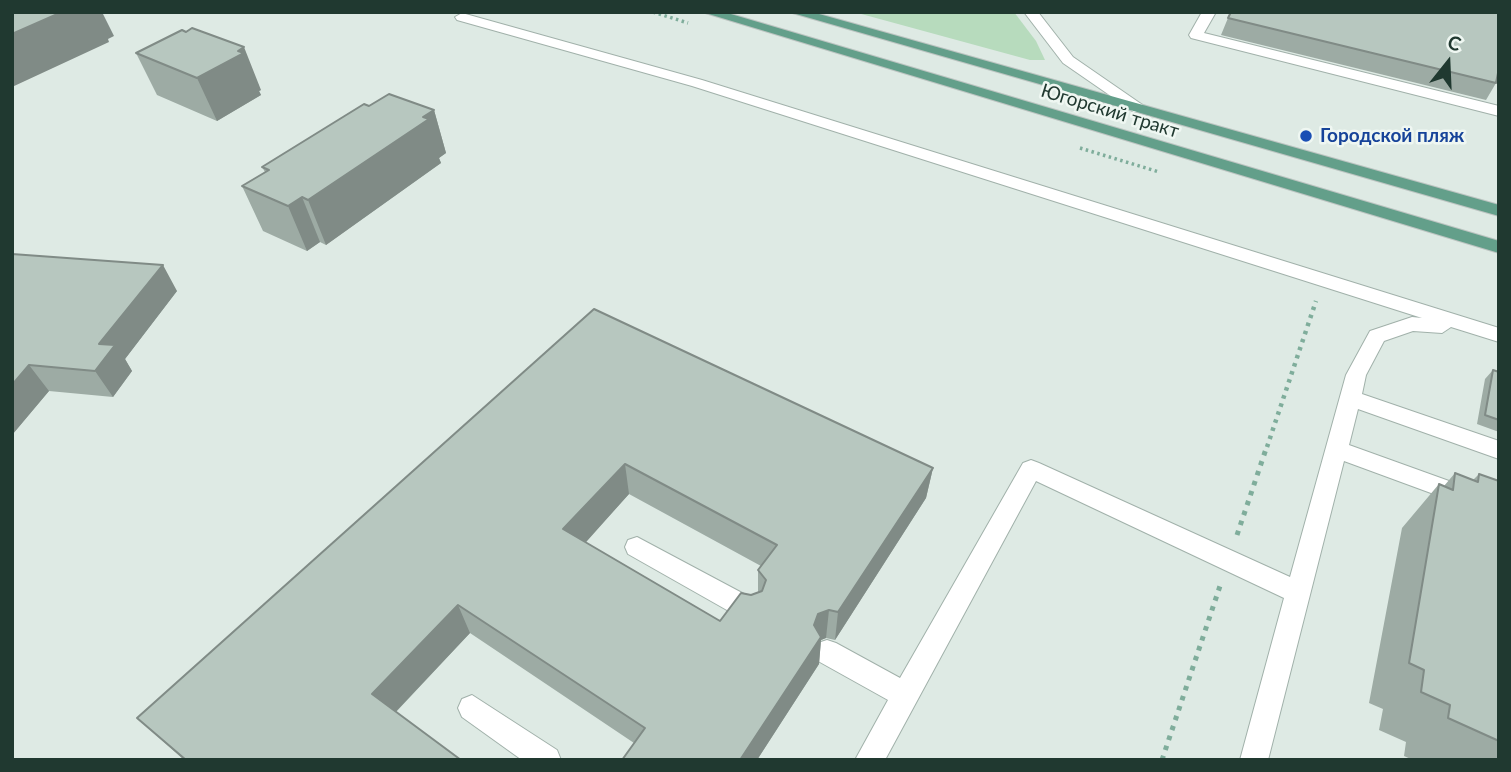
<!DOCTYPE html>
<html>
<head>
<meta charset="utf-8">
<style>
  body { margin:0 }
  #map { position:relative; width:1511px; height:772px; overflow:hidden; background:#deeae4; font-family:Lato,sans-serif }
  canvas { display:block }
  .frame { position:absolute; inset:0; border:14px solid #203930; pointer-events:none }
  .north { position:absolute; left:1413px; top:28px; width:70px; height:70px; -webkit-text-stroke:5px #eff7f2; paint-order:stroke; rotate:18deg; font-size:19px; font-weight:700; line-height:28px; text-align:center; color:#203930 }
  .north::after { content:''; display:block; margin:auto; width:24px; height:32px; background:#203930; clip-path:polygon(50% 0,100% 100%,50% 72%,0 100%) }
</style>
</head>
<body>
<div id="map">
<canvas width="1511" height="772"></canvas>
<div class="frame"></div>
<div class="north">С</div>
</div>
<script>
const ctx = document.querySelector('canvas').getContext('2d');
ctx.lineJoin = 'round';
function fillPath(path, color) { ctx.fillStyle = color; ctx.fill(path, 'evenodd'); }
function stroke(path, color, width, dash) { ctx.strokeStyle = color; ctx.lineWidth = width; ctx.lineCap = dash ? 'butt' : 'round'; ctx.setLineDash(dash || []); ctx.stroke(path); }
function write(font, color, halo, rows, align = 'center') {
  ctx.font = font + ' Lato,sans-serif'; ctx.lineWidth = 5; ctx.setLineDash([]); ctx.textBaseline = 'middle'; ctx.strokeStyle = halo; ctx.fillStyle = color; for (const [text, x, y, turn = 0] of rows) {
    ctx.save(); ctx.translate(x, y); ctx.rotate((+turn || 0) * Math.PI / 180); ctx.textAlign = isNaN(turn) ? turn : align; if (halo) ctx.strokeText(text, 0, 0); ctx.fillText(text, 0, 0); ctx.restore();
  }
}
const green = new Path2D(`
  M854 12H1014L1036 41 1045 60H1030Z`);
const pathFar2 = new Path2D(`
  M653 12 688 23
  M1080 148 1159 172`);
const pathFar1 = new Path2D(`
  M1267 447 1316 301`);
const path = new Path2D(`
  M1237 535 1267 446
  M1162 760 1220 586`);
const minor = new Path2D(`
  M1024 12H1038L1073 57 1144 106 1147 109 1144 112H1134L1063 63Z
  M1202 12H1216L1204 33 1499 106V116L1191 38 1189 35Z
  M462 13 702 80 1499 328V342L1451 327 1442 333 1413 331 1384 341 1366 375 1362 394 1499 441V459L1358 409 1349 445 1499 499V518L1344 461 1268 760H1240L1284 598 1036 481 885 760H855L888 700 818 661 814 652 818 643 827 640 836 643 900 678 1023 463 1031 460 1039 463 1290 577 1346 375 1370 331 1412 317 1422 318 692 86 457 20 455 17Z
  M637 537 759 602 763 610 759 618 750 621 741 618 628 554 625 547 628 540Z
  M472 695 557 750 561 760H522L462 717 458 708 462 699Z`);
const major = new Path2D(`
  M702 12H724L1499 241V253Z
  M789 12H812L1499 205V216Z`);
const wall = new Path2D(`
  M1228 18 1496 83 1486 100 1221 35Z
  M136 53 261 90 259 91 261 95 217 121 157 95Z
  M434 110 446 153 439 158 441 163 326 245 320 242 307 251 263 231 242 186 265 172 262 167Z
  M12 254 177 291 125 359 132 371 113 397 49 391 12 435Z
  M594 309 933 468 926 498 835 640 826 638 821 640 819 664 757 760H622L634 743 470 633 396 712 461 760H184L137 718ZM629 494 761 566 758 570V592L751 595 720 621 585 542Z
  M1493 370 1499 372V432L1477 424 1485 379Z
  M1455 473 1473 480 1479 474 1499 481V760H1413L1404 756 1406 742 1379 730 1383 709 1369 703 1402 528 1439 484 1444 486Z`);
const shadedWall = new Path2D(`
  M62 12H102L114 36 108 39 109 42 12 87V34Z
  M244 47 261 90 259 91 261 95 217 121 197 78Z
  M434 110 446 153 439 158 441 163 326 245 308 200Z
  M302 197 320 242 307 251 288 206Z
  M163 265 177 291 125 359 132 371 113 397 95 371 99 344Z
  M29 365 49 391 12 435V385Z
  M625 464 629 494 571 559 563 529Z
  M933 468 926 498 835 640 838 612Z
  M458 605 470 633 388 720 372 694Z
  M829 610 826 638 821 640 819 664 757 760H740L814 625 818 614Z`);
const building = new Path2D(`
  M12 12H62L12 34Z
  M1231 12H1499V68L1496 83 1228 18Z
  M192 28 244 47 238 51 244 53 197 78 136 53 182 30 186 32Z
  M389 94 434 110 423 117 429 119 308 200 302 197 288 206 242 186 269 170 262 167 364 104 369 106Z
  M12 254 163 265 99 344 115 345 95 371 29 365 12 385Z
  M594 309 933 468 838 612 829 610 818 614 814 625 821 637 740 760H622L645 728 458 605 372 694 461 760H186L137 718ZM625 464 777 545 758 570 766 580 762 591 751 595 741 593 720 621 563 529Z
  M1493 370 1499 372V420L1485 415Z
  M1455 473 1478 482 1479 474 1499 481V741L1448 718 1450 705 1421 692 1424 670 1409 663 1439 484 1453 490Z`);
const markers = [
  [1306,136,7,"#1a4fb4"]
];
const farStreetnames = [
  ["Югорский тракт",1110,111,17]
];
const farTransitnames = [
  ["Городской пляж",1320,136]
];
fillPath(green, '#b7dbbd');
stroke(minor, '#a1b1aa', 2);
stroke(major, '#bcc4c1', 2);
stroke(pathFar2, '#7fad9b', 3.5, [2.5, 3.5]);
stroke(pathFar1, '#7fad9b', 4.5, [3.5, 5]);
stroke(path, '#7fad9b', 5, [4.5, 6]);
fillPath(minor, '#fff');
fillPath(major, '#639f8a');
fillPath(wall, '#9daba4');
fillPath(shadedWall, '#808b86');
fillPath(building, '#b7c7bf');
stroke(building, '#808b86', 2);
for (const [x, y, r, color] of markers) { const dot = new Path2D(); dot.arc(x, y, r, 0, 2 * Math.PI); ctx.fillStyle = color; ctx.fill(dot); stroke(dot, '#eff7f2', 2.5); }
write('19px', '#203930', '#eff7f2', farStreetnames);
write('bold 19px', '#164399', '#eff7f2', farTransitnames, 'left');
</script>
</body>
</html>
